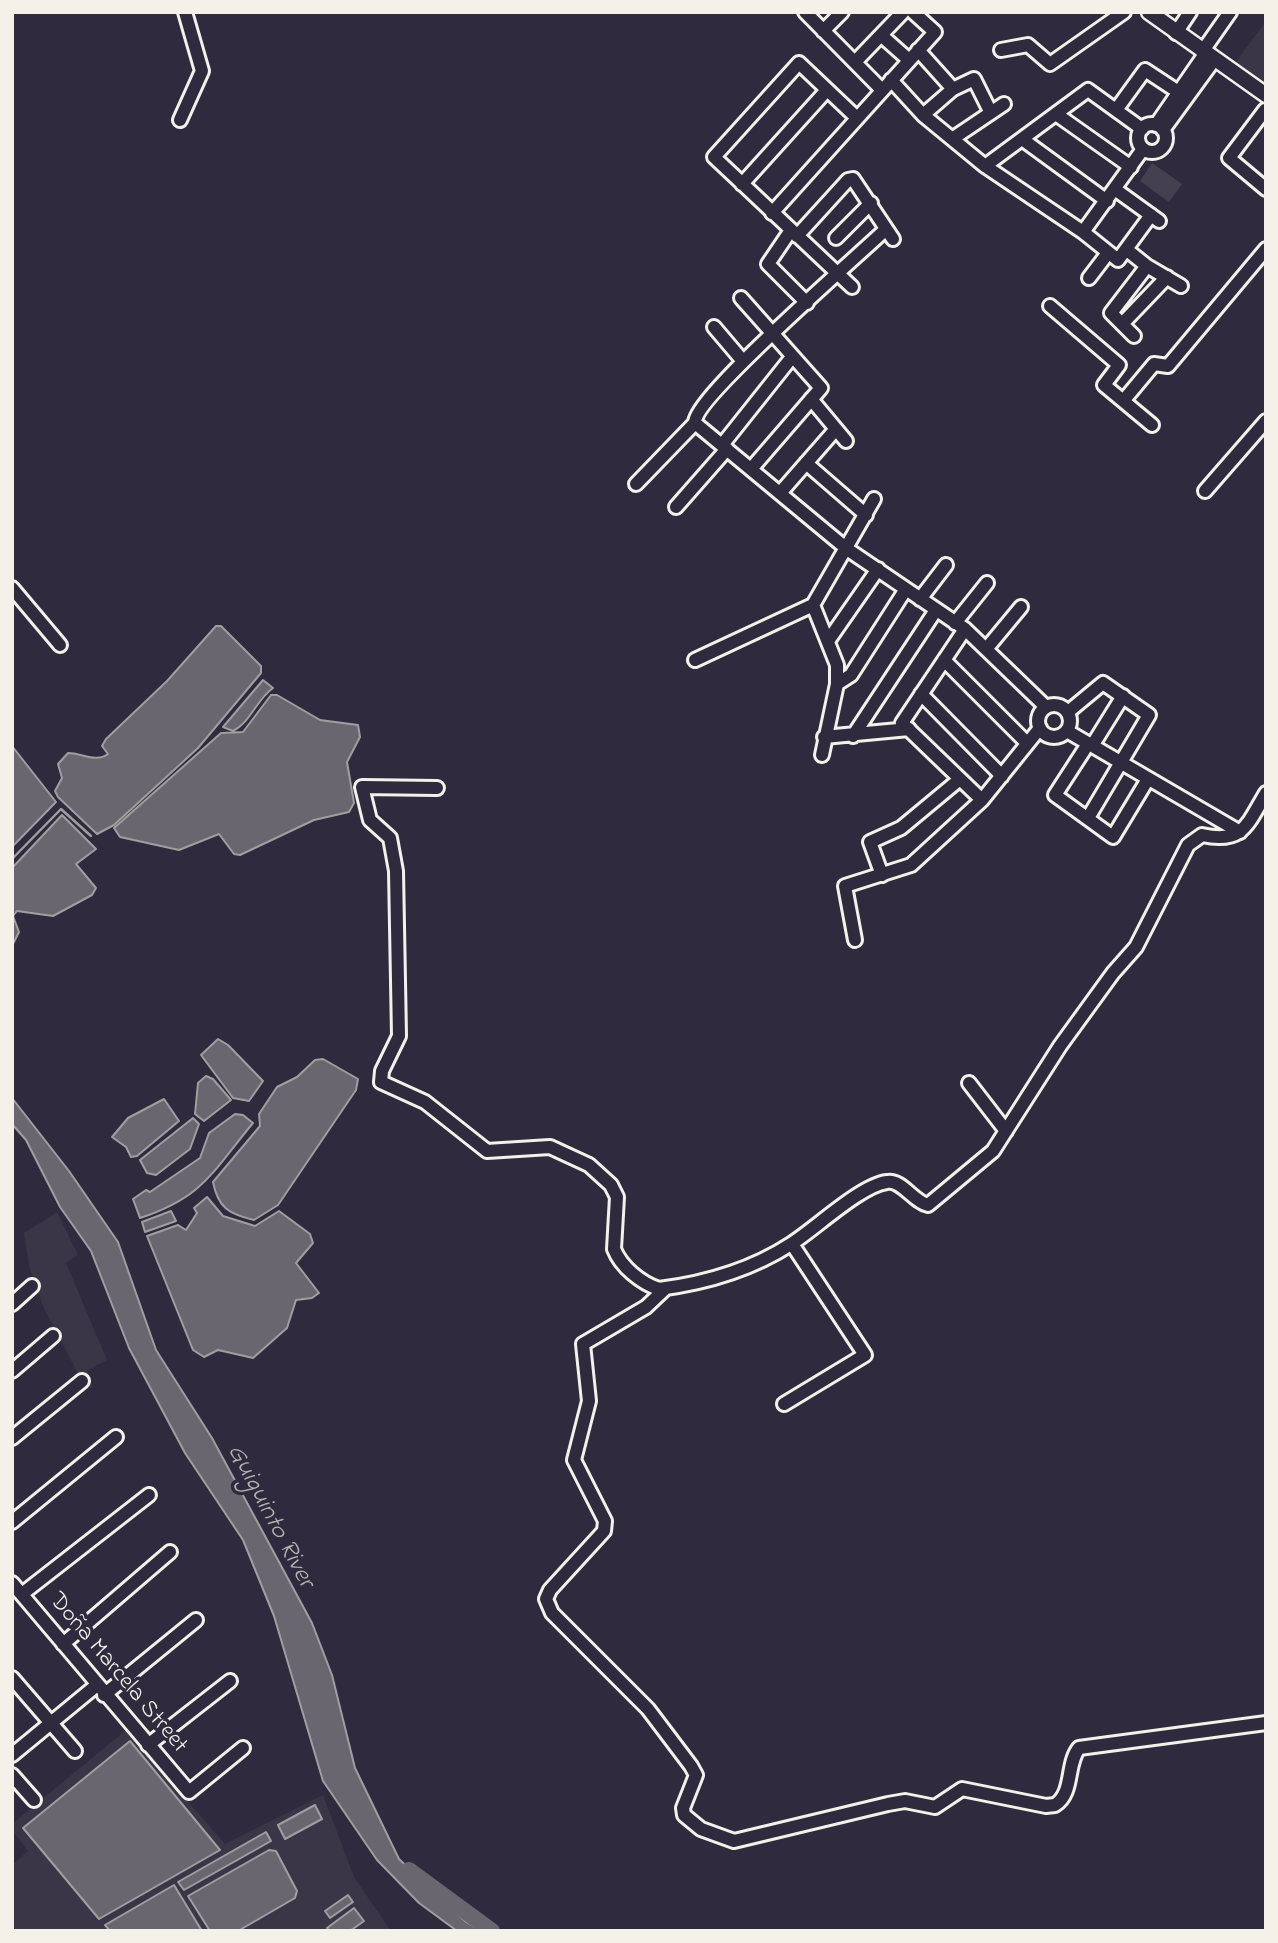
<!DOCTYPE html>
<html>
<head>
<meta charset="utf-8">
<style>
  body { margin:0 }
  #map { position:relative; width:1278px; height:1943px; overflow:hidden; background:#2f2a3d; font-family:"Indie Flower",sans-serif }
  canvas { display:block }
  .frame { position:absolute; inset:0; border:14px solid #f4f1e8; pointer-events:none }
</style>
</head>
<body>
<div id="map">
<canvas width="1278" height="1943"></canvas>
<div class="frame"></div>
</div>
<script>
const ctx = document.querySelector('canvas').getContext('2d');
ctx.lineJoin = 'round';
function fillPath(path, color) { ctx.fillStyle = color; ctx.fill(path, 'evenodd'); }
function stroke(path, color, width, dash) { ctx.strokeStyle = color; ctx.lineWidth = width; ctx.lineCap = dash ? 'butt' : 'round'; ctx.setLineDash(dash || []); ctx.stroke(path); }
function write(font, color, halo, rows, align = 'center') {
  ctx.font = font + ' "Indie Flower",sans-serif'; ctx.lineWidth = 7; ctx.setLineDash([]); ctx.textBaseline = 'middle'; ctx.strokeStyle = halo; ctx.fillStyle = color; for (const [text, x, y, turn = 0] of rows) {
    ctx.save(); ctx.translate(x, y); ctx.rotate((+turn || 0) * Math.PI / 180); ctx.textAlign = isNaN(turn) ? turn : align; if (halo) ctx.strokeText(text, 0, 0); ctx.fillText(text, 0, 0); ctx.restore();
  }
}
const built = new Path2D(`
  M1266 21V89L1233 66Z
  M57 1212 78 1255 66 1263 107 1360 88 1370 92 1388 86 1389 43 1306 29 1266 24 1233Z
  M126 1730 225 1844 323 1795 354 1877 391 1931H12V1865L28 1851 12 1830V1824Z`);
const green = new Path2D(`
  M1152 163 1182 184 1169 202 1140 181Z`);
const water = new Path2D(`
  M216 626H221L261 666V673L198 748 114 825 97 834 58 797 55 791 62 778 58 764 68 753C82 753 96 763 108 754L102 746 106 739 167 681Z
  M263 680 273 688C256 700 251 722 233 731L223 727Z
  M271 695H277L320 720 358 725 360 737 347 762 354 803 349 812 314 820 240 855 234 854 219 834 179 850 120 837 114 828 221 733 243 732Z
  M12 746 56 802 12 847Z
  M62 815 96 849 76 864 96 888 92 895 53 916 17 911 13 916 19 932 12 946V868Z
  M218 1039 228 1045 263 1081 249 1101 233 1098 201 1055Z
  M323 1059 358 1079 356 1090 278 1205 254 1220C229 1214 218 1208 213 1182L260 1126 259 1114 277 1087 297 1077 315 1060Z
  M206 1076 213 1079 231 1100 204 1121 195 1114 198 1083Z
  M12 1098 69 1171 118 1242 156 1350 212 1438 312 1623 332 1675 355 1768 399 1859 466 1922 482 1931H457L419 1903 377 1860 323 1781 274 1616 243 1540 185 1453 129 1348 91 1251 60 1207 26 1140 12 1124Z
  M164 1099 179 1121 137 1156 131 1157 126 1147 112 1137 128 1118Z
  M235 1114 243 1115 253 1123C213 1171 204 1197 140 1218L133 1199 146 1190 150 1192 200 1158 209 1133Z
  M193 1118 199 1124 190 1149 156 1175 147 1173 140 1160Z
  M207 1197 223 1216 255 1226 279 1211 310 1234 313 1243 296 1263 319 1293 312 1298 296 1300 287 1328 253 1358 218 1350 204 1357 193 1350 147 1236 178 1225 186 1230 197 1213 194 1208Z
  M171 1211 176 1221 145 1232 142 1222Z
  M130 1741 220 1850 99 1919 23 1828Z
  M315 1805 322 1819 285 1839 278 1825Z
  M266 1832 271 1841 184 1890 178 1882Z
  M269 1850 276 1851 297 1891 295 1898 238 1931H210L188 1896Z
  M174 1885 202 1931H110L105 1925Z
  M348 1895 353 1902 330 1918 325 1911Z
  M354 1908 364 1921 350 1931H329L327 1928Z`);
const stream = new Path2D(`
  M12 859 61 809 91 836`);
const river = new Path2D(`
  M409 1870 492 1931`);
const minor = new Path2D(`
  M805 12 882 90
  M913 12 935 32
  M823 31 842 12
  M1176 33 1190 12
  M882 36 909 60
  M918 50 953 89
  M1001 50 1028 45 1050 64 1124 12
  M1202 52 1230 12
  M855 62 903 12
  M891 80 923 115 985 166 1088 90 1142 129
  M1116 110 1145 70 1186 97
  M1265 110 1229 158 1266 189
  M1056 114 1131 167
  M923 115 953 89 974 79 991 113
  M180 120 202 71 185 12
  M1138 138a14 14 0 1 1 28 0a14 14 0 1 1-28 0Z
  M1156 125 1205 54
  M1163 130 1214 60
  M952 139 1004 104
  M1022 139 1107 201
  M985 166 1083 232 1118 260 1151 215
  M742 184 827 90
  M1116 190 1159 221
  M772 213 935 32
  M791 230 768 264 807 303
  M1083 232 1143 149
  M797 236 848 180 853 179 893 239
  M836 238 871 203
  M1127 250 1147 266 1181 286
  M1089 278 1108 253
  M852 287 714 157 799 63 857 118
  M741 298 821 388 751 469
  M1050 306 1119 365 1104 385 1152 425
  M1122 324 1167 277
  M714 327 742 360
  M1134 336 1111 313 1147 266
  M811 399 846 441
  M1124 400 1154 364 1168 366 1266 249
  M695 423 847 549 965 629 1046 707
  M722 445 792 357
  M806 463 866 515
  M636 484 695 423C693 398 858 256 885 230
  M1205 491 1266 421
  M780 493 836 429
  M676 507 727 449
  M12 588 60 645
  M920 599 946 565
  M813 605 837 665V684L822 755
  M955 623 987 583
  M965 629 902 723 982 800
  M828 641 878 569
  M987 648 1021 607
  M695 660 813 605 874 499
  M944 660 1027 743
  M837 684 851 675 906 589
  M921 694 1002 776
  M1038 721a16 16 0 1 1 32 0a16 16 0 1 1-32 0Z
  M1068 712 1103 683 1149 715 1088 818
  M1067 731 1240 832
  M853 736 936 610
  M824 737 909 729
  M1088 744 1055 795 1113 837 1148 779
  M1092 746 1123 696
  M437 788 362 787 370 820 390 838 396 871 399 1036 382 1071 381 1082 425 1102 487 1151 550 1147 589 1165 611 1185 617 1197 614 1249C621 1267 641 1283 659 1289 706 1283 751 1270 791 1244 815 1229 861 1185 887 1182 901 1179 914 1202 928 1205L993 1151 1060 1046 1113 973 1136 947 1188 845 1202 835C1243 844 1247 825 1266 793
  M882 875 870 842 901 828 960 779
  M855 940 845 886 911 865 982 800 1040 728
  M969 1083 1006 1131
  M666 1288 646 1307 583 1344 589 1401 574 1460 605 1521 604 1531 550 1590 546 1599 552 1613 648 1709 691 1766 696 1775 683 1808 684 1815 701 1829 734 1841 888 1804 905 1801 935 1807 962 1789 1046 1806 1055 1805C1074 1793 1066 1764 1079 1748L1266 1723
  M12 1304 32 1286
  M12 1371 53 1336
  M784 1404 865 1355 792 1244
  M12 1438 82 1381
  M12 1522 116 1437
  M12 1583 189 1792 243 1748
  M22 1594 149 1495
  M63 1644 170 1552
  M12 1678 75 1751
  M104 1695 196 1620
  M148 1745 230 1681
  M12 1755 97 1685
  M12 1775 34 1800`);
const major = new Path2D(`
  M1149 12 1266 95`);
const streetNames = [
  ["Doña Marcela Street",117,1674,50]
];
const waterNames = [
  ["Guiguinto River",269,1517,62]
];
fillPath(built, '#3b3647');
fillPath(green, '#454050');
fillPath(water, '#6a6670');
stroke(water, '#a19ea0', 2);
stroke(stream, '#a19ea0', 2.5);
stroke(river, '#6a6670', 16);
stroke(minor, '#f4f1e8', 18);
stroke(major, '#f4f1e8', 19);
stroke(minor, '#2f2a3d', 12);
stroke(major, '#2f2a3d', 14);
write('24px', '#f4f1e8', '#2f2a3d', streetNames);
write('italic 26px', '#b6b2b2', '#2f2a3d', waterNames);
</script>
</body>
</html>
